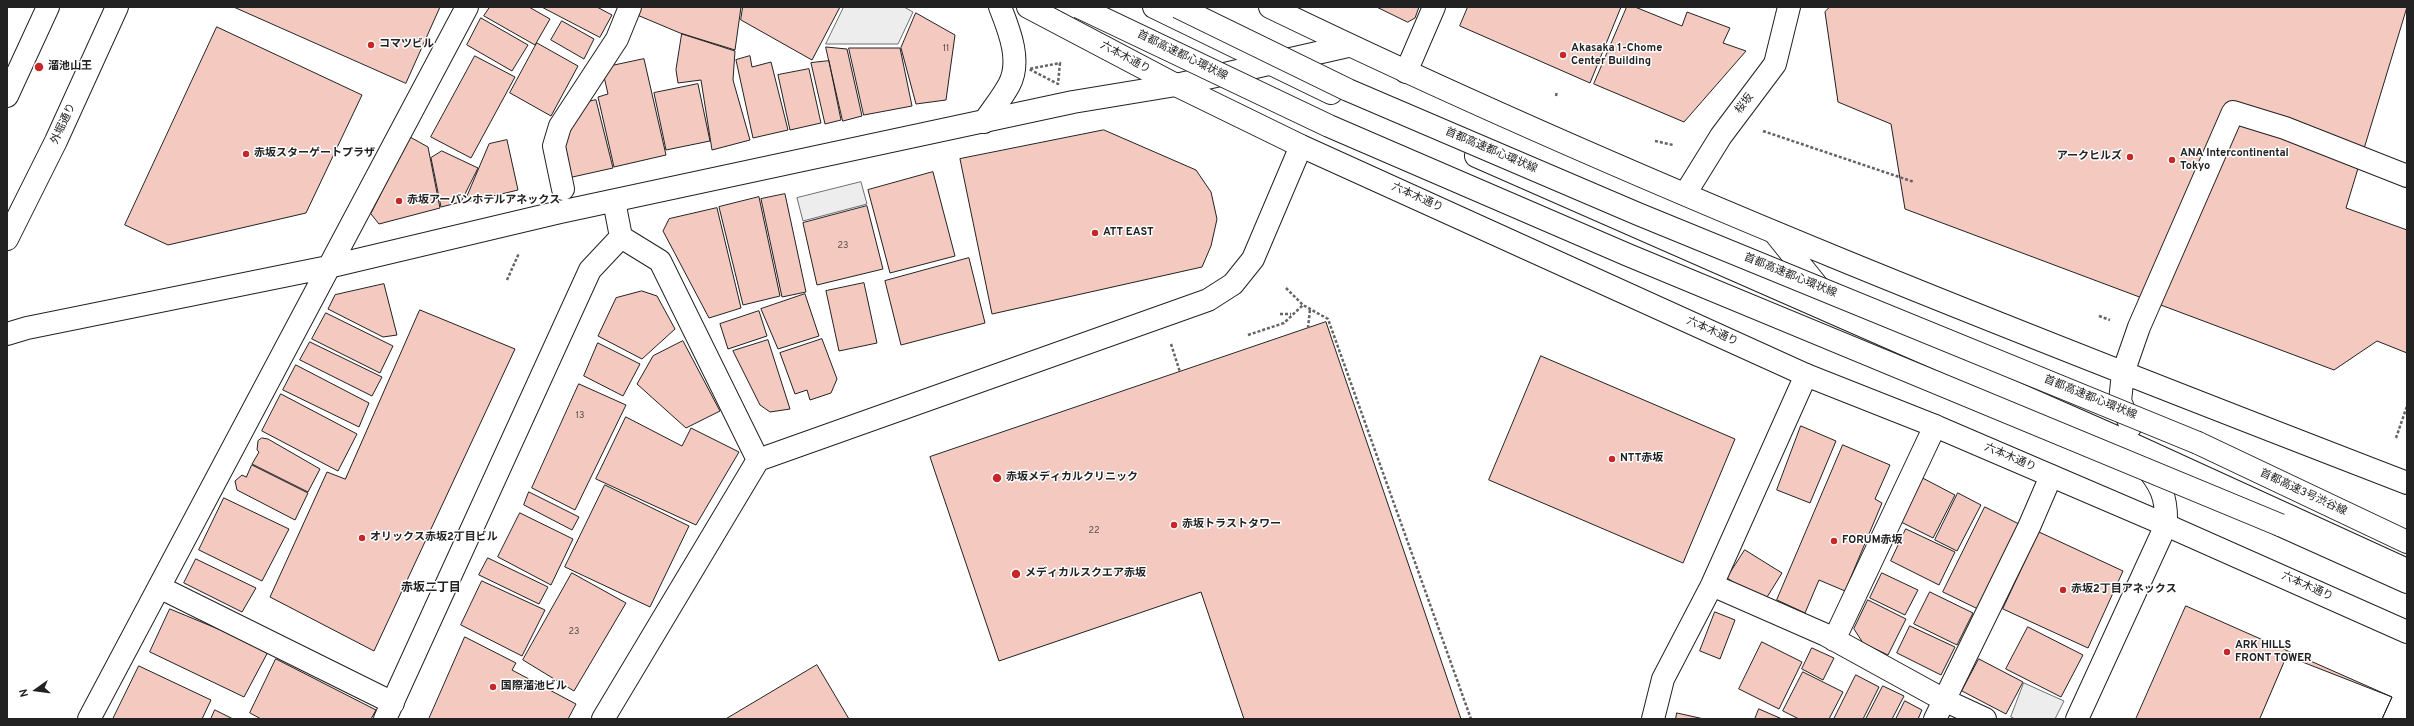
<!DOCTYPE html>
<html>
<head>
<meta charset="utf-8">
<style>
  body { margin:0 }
  #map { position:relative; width:2414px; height:726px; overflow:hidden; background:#fff; font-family:Overpass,sans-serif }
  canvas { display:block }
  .frame { position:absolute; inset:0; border:8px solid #222; pointer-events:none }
  .north { position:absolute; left:16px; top:670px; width:40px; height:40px; -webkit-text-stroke:3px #fff; paint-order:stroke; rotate:256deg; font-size:11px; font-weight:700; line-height:16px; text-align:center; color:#222 }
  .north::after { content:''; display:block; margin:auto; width:14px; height:18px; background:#222; clip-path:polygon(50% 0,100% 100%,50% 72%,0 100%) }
</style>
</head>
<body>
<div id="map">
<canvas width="2414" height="726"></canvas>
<div class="frame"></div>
<div class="north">N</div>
</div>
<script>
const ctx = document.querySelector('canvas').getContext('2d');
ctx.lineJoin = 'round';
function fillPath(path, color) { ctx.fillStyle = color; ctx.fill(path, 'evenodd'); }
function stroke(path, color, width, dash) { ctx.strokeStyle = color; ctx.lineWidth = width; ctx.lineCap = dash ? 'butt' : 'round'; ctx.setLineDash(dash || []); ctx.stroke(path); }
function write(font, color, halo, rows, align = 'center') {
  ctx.font = font + ' Overpass,"Noto Sans JP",sans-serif'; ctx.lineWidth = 3; ctx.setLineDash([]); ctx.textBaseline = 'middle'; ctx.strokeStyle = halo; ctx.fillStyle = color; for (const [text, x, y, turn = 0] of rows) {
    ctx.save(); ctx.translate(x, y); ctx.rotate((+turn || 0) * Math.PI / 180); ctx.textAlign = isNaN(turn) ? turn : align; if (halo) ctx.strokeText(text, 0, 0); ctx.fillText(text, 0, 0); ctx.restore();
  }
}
const parking = new Path2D(`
  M844 7H904L913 12 898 44H826Z
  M861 182 867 204 803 221 797 198Z
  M2024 683 2064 701 2055 719H2015L2011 717Z`);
const building = new Path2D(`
  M234 7H440L406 83Z
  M490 7H529L550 19 535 45 484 16Z
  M542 7H597L612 15 600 37Z
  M632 7H741L735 50 680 33 630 12Z
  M743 7H840L812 60 741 20Z
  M1377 7H1419L1415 18 1408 22Z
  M1468 7H1621L1590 83 1460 26Z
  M1627 7H1635L1682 26 1687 12 1730 28 1723 43 1746 51 1684 122 1594 84Z
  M1830 7H2407L2346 208 2407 230V353L2377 341 2334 370 1905 209 1891 124 1838 102 1825 12Z
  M916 13 955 35 946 100 916 104 901 48Z
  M481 18 528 45 512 71 467 45Z
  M562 21 594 39 584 59 551 40Z
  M217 27 362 95 306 213 168 245 125 225Z
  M682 34 735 51 733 80 750 140 712 150 701 80 678 83 676 70Z
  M537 43 578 66 551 116 510 93Z
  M826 47 847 49 862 116 843 121Z
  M849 48H900L912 106 864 115Z
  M475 56 515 77 471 158 431 137Z
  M750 56 752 67 771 62 788 130 753 138 736 60Z
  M644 59 666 155 614 167 598 97 608 94 602 68Z
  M829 61 841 120 825 124 811 63Z
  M809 69 821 123 790 130 778 75Z
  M698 84 710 141 666 150 654 93Z
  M596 100 613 168 568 178 561 142 583 103Z
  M1104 130 1196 170 1211 192 1217 219 1211 246 1202 267 992 314 960 159Z
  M410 137 428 147 440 208 379 224 371 214Z
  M507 140 518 190 464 203 489 144Z
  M442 151 478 168 461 202 441 207 431 158Z
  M933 172 955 256 890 273 868 190Z
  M785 194 806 292 782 297 761 199Z
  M759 197 780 296 743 305 719 207Z
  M867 206 883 269 817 285 803 223Z
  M717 208 741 308 709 318 663 231 669 219Z
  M969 258 985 323 901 345 885 281Z
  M864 283 877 343 839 351 826 291Z
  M384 284 397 335 383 337 328 309 335 295Z
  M642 291 657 296 675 329 642 359 598 336 616 298Z
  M805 294 819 336 778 349 761 309Z
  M420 310 515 349 374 651 270 597 327 472 345 479Z
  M759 311 767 336 728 349 720 324Z
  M326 313 393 346 380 373 312 339Z
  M1326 322 1461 719H1244L1201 592 999 661 930 457Z
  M822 339 837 379 831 393 810 400 807 390 795 394 780 353Z
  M768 340 790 409 770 412 760 405 733 351Z
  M683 341 720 411 686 428 637 384 653 356Z
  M310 342 382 377 372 396 300 360Z
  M598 343 640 364 623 396 584 376Z
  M1541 356 1735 439 1683 563 1489 480Z
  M296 365 369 403 359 427 283 390Z
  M579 384 626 405 575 510 532 488Z
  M281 394 357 434 338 471 262 431Z
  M626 417 682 446 691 428 739 452 696 525 596 479Z
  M1801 426 1836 441 1810 503 1777 490Z
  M262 438 268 439 320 469 308 492 252 464 259 452 257 450 258 441Z
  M1843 445 1890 465 1875 499 1882 503 1845 591 1819 580 1805 613 1777 600Z
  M252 465 308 493 295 520 237 490 235 481 242 475 246 477Z
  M1915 474 1955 495 1933 538 1893 518Z
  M605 485 689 526 650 607 565 567Z
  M529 492 579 517 572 530 524 505Z
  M1958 493 1981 505 1957 551 1935 540Z
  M224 498 289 529 262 581 199 550Z
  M1985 507 2019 524 1978 609 1943 592Z
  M520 513 573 539 551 585 498 557Z
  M1906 529 1955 552 1939 585 1891 561Z
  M2039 532 2123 571 2088 648 2003 609Z
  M1745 550 1782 573 1764 602 1727 578Z
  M488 558 548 587 539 604 479 575Z
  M196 559 256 588 242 612 184 583Z
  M572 573 626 603 574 691 523 660Z
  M1882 573 1918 590 1905 615 1870 598Z
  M482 581 545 610 522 656 461 625Z
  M1930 592 1973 613 1957 645 1914 624Z
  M1868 600 1906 619 1888 655 1863 643 1854 629Z
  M2186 606 2392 697 2382 719H2136Z
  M170 609 269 650 244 697 150 652Z
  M1715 612 1735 620 1720 659 1700 651Z
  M1910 626 1955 647 1941 675 1897 653Z
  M2028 627 2083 655 2061 697 2006 669Z
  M465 637 516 663 512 670 576 704 568 719H429Z
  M1762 642 1802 662 1779 709 1739 689Z
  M1812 648 1834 658 1823 680 1802 669Z
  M2287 656 2392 697 2382 719H2260Z
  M276 659 376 710 371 719H261L250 713Z
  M1979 659 2023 682 2006 714 1962 691Z
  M817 665 849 719H726Z
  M139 666 211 700 202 719H113Z
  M1803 672 1843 692 1829 719H1799L1783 711Z
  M1856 675 1879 687 1863 719H1834Z
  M1883 686 1904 696 1892 719H1866Z
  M1905 701 1922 710 1918 719H1896Z
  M1759 709 1782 719H1755Z
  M215 710 233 719H211Z
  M1677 713 1704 719H1676Z`);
const path = new Path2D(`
  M1060 63 1058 84 1029 69Z
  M1556 96 1557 91
  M1763 131 1914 182
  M1655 141 1673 145
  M507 280 519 253
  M1286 288 1303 305 1328 319 1471 719
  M1280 314H1291
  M2099 316 2110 320
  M1308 328 1310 309
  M1248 335 1284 323 1303 305
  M1171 344 1180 372
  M2396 438 2407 406`);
const minor = new Path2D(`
  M1406 72 1434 7
  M563 189 554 146 560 126 617 39 630 7
  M1685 194 1721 136 1775 64 1789 7
  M621 237 660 261 758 460 1208 300 1233 284 1253 259 1301 146
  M7 334 27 328 328 267 560 212 1073 102 1176 85 1348 46
  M2123 373 2139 327 2233 112 2285 128 2407 176
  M1712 585 1826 635 1944 700 1985 719
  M159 587 393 703
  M1834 640 1935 426
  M89 719 467 7
  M385 719 590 270 621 237 614 201
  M603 719 758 460
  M1653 719 1663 679 1712 585 1806 375
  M1935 719 2029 527 2051 476
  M2077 719 2166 525`);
const major = new Path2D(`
  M1028 7 1176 85 1301 146 1806 375 1935 426 2166 525 2407 632
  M1154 7 1331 93
  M1270 7C1640 186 2024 335 2407 483
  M7 96 48 7
  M984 122C992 110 1002 98 1009 85 1022 61 1009 30 1000 7
  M1476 156 2125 441 2407 570
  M1774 232 1823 293
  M7 239 56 141 117 7
  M2123 373 2120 401 2131 426
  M2143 463C2161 485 2167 496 2166 525`);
const highway = new Path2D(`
  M2198 443 2407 542
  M2280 525 2407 582`);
const highwayBridge = new Path2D(`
  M1079 7 1329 126 1628 255 2280 525
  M1178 7 1348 90 1638 214 2198 443`);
const markers = [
  [371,45,4,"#c62828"],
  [1563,55,4,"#c62828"],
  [39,67,5,"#c62828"],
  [246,154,4,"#c62828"],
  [2130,157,4,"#c62828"],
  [2172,160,4,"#c62828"],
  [399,201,4,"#c62828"],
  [1095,233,4,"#c62828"],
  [1612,459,4,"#c62828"],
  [997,478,5,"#c62828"],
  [1174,525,4,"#c62828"],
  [362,538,4,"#c62828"],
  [1834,541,4,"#c62828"],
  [1016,574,5,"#c62828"],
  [2063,590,4,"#c62828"],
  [2227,652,4,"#c62828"],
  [493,687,4,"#c62828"]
];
const numberNames = [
  ["11",946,49],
  ["23",843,246],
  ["13",580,416],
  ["22",1094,531],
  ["23",574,632]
];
const poiNames = [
  ["コマツビル",379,45],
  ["Akasaka 1-Chome",1571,49],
  ["Center Building",1571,62],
  ["溜池山王",48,67],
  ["赤坂スターゲートプラザ",254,154],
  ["ANA Intercontinental",2180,154],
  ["Tokyo",2180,167],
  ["アークヒルズ",2122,157,"right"],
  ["赤坂アーバンホテルアネックス",407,201],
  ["ATT EAST",1103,233],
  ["NTT赤坂",1620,459],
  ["赤坂メディカルクリニック",1006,478],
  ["赤坂トラストタワー",1182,525],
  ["オリックス赤坂2丁目ビル",370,538],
  ["FORUM赤坂",1842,541],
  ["メディカルスクエア赤坂",1025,574],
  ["赤坂2丁目アネックス",2071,590],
  ["ARK HILLS",2235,646],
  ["FRONT TOWER",2235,659],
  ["国際溜池ビル",501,687]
];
const streetNames = [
  ["首都高速都心環状線",1182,56,26],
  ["六本木通り",1125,58,28],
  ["桜坂",1745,104,-53],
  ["外堀通り",64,124,-65],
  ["首都高速都心環状線",1491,151,23],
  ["六本木通り",1417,198,24],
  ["首都高速都心環状線",1790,276,22],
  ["六本木通り",1712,332,24],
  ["首都高速都心環状線",2090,398,22],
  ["六本木通り",2010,458,23],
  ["首都高速3号渋谷線",2303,493,25],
  ["六本木通り",2307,587,24]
];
const neighbourhoodNames = [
  ["赤坂二丁目",431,589]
];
fillPath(parking, '#ededed');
stroke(parking, '#6f6f6f', 1);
fillPath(building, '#f3c9c0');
stroke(building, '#222', 1);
stroke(minor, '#222', 24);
stroke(major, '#222', 24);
stroke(highway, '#222', 24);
stroke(path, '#646464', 2.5, [3, 2]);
stroke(minor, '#fff', 22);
stroke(major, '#fff', 22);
stroke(highway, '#fff', 22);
stroke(highwayBridge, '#222', 24, []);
stroke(highwayBridge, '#fff', 22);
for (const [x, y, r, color] of markers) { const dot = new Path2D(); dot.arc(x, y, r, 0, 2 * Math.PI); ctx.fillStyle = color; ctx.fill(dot); stroke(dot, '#fff', 1.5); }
write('9px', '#564c4a', null, numberNames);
write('bold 11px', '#222', '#fff', poiNames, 'left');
write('11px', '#222', '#fff', streetNames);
write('bold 12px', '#222', '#fff', neighbourhoodNames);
</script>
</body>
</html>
